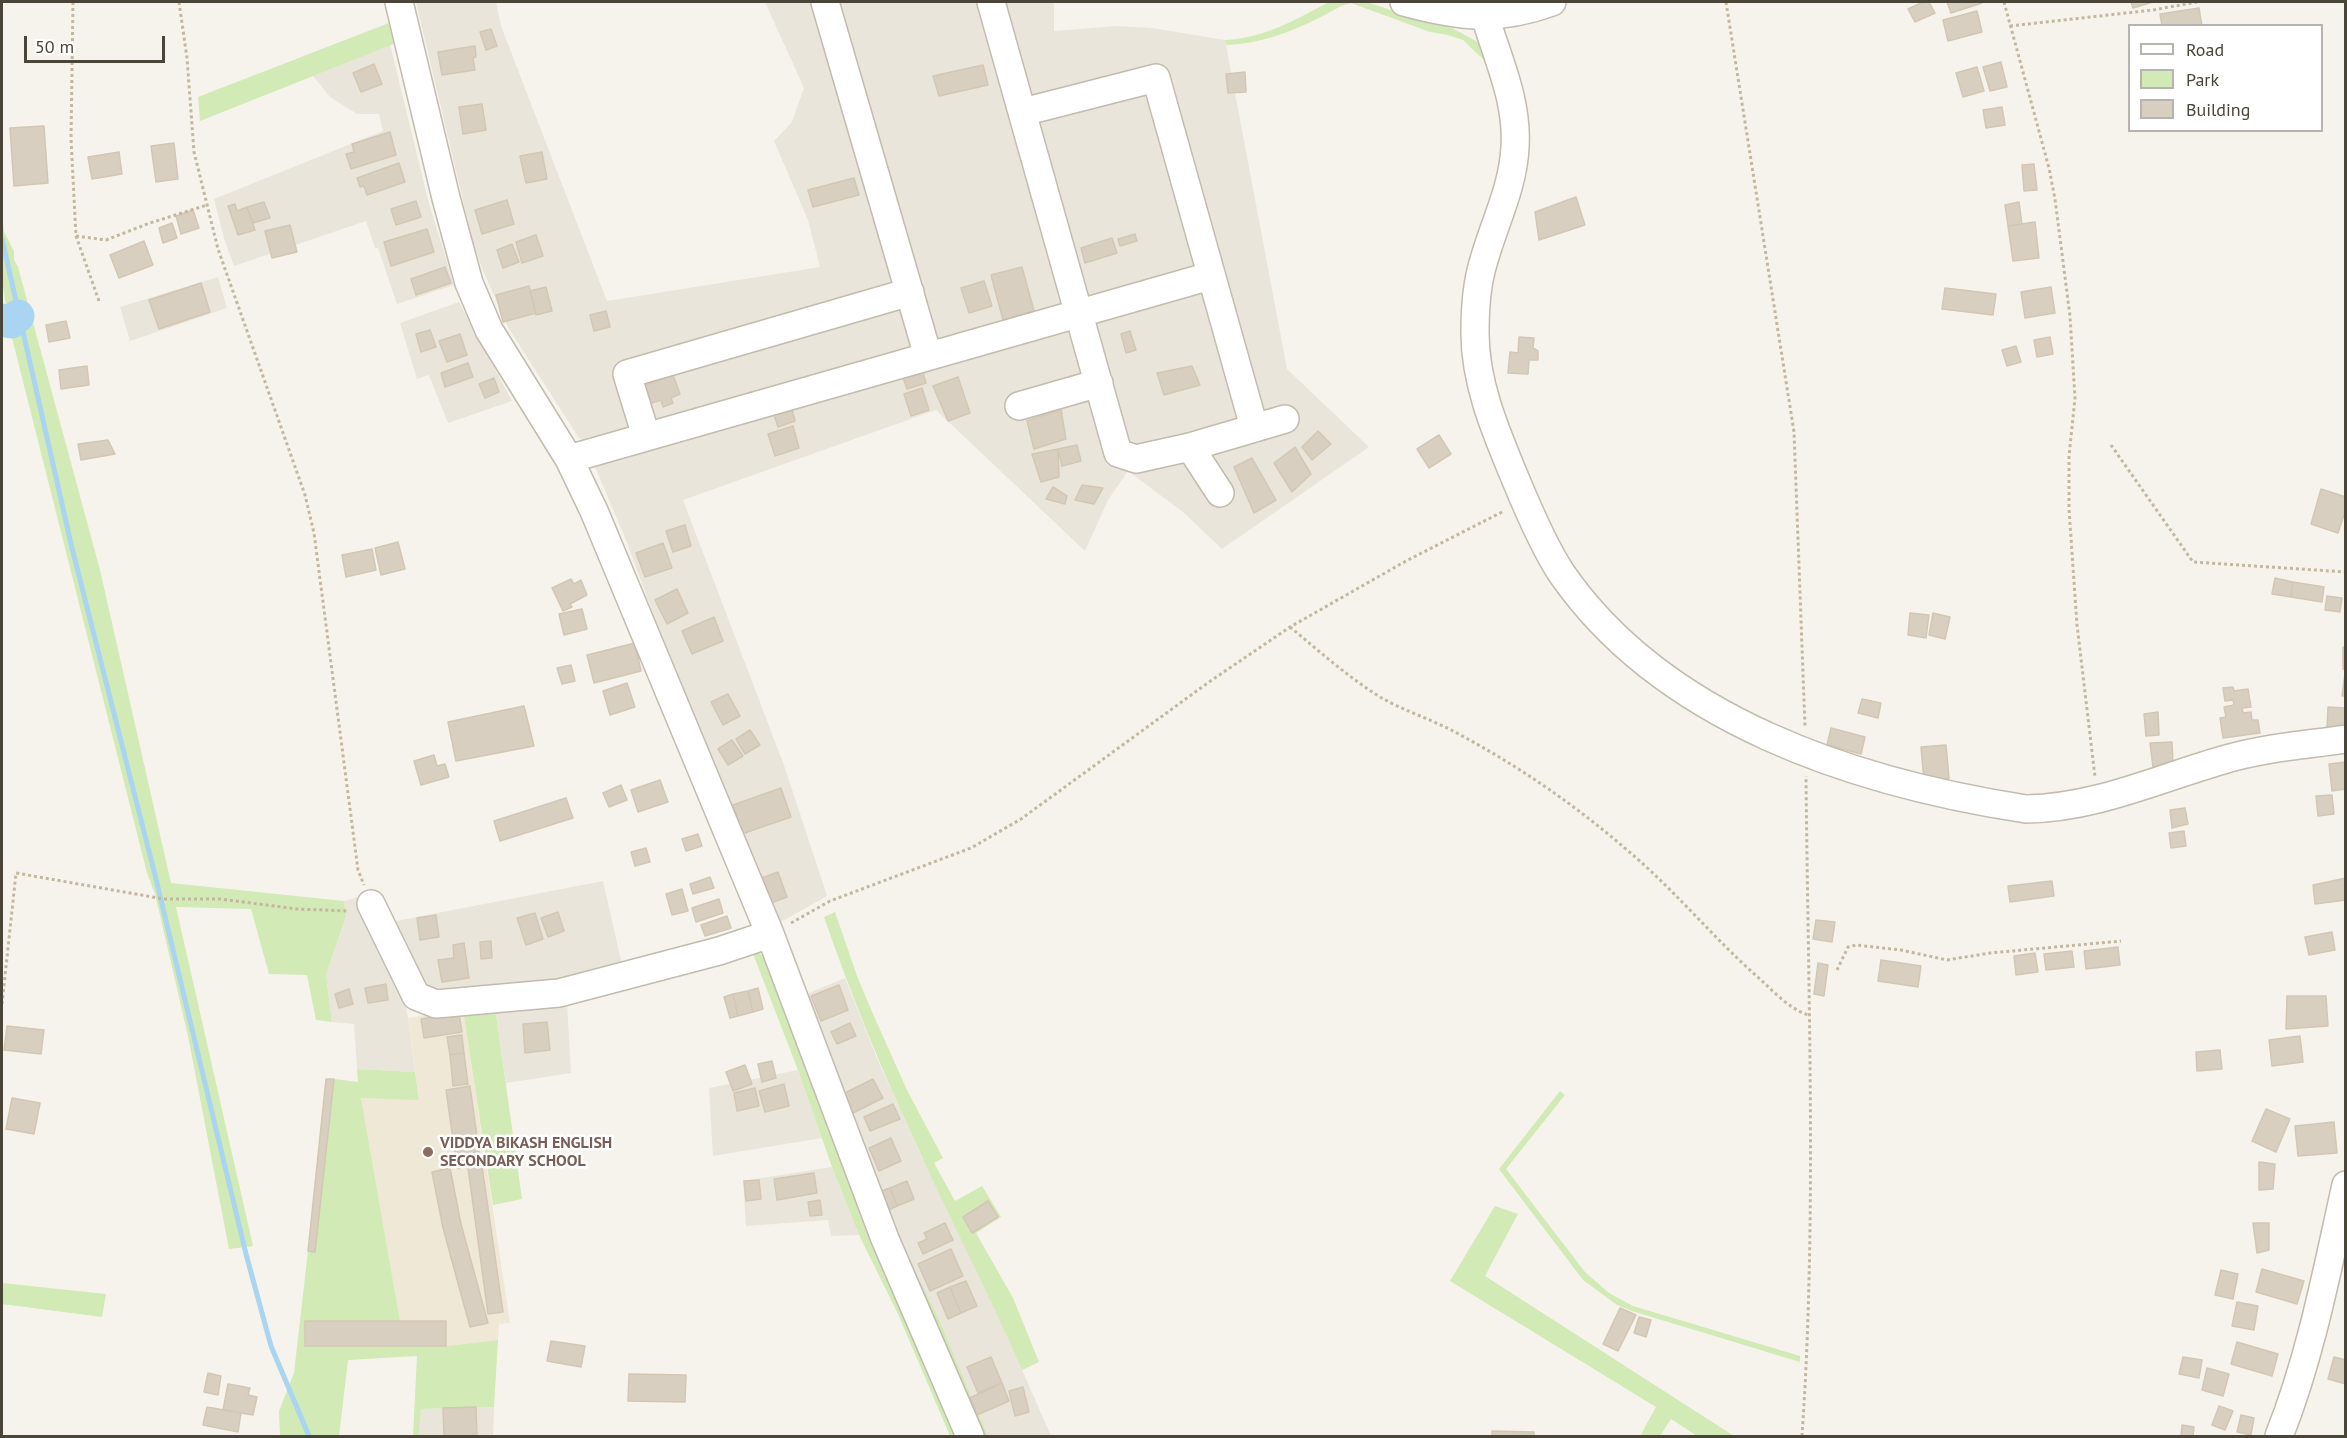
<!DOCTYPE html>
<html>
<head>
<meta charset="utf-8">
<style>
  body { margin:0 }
  #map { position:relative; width:2347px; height:1438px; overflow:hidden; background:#f6f3ec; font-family:"PT Sans",sans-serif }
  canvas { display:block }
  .frame { position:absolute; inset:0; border:3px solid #4b4439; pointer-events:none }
  .legend { position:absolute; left:2128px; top:24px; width:195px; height:108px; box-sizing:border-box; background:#fff; border:2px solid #b7b4b0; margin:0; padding:8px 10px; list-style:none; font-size:18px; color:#4b4439 }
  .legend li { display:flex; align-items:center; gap:12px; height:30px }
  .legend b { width:30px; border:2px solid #b7b4b0 }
  .scale { position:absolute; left:24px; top:36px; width:141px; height:27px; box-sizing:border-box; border:3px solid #4b4439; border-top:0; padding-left:8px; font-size:18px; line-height:21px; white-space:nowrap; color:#4b4439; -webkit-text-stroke:4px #fff; paint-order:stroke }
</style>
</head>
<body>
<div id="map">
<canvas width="2347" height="1438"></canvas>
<div class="frame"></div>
<ul class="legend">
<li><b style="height:8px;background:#fff"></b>Road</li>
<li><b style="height:16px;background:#d2eab5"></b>Park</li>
<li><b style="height:16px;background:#d8cfc1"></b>Building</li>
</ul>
<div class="scale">50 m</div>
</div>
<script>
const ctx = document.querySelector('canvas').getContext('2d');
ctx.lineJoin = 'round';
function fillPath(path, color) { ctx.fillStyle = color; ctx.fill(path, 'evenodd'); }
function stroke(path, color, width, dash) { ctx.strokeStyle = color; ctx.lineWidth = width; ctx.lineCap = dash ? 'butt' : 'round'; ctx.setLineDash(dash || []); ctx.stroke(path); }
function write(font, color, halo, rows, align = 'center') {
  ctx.font = font + ' "PT Sans",sans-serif'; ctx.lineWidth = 5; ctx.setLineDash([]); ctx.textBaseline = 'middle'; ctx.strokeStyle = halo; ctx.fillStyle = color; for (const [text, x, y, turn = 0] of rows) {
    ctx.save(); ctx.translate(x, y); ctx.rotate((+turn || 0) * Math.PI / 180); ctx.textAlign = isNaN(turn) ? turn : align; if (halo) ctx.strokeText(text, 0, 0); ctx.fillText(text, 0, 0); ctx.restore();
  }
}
const residential = new Path2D(`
  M416 2H496L501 26 607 301 820 267 808 220 774 141 792 122 804 88 765 2H817L898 282 630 365 633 430 588 443 579 438 509 329 484 273 473 243Z
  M835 2H979L1063 302 1060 305 940 340 933 337Z
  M1002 2H1054V31L1117 26 1152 28 1225 40 1287 369 1369 447 1222 549 1183 512 1128 471 1108 500 1085 551 936 410 683 500 785 768 827 896 779 923 671 663 626 540 595 467 597 461 1072 327 1111 461 1204 453 1259 414 1161 65 1036 101 1030 97Z
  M390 44 428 200 454 285 397 304 378 248H375L366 221 234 266 224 238 214 199 383 131 379 114H357L330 97 313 76Z
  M1149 90 1198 264 1194 268 1095 296 1089 295 1085 290 1038 126 1039 121Z
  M218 277 227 308 130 341 120 307Z
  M1205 290 1241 419 1131 451 1092 328 1098 315Z
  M459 302 512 401 448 423 429 375 417 379 400 323Z
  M899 304 914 349 657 422 652 420 639 380Z
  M603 881 622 965 552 982 440 992 427 989 391 922Z
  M359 897 401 982 408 1018 415 1072 357 1069 354 1024 332 1022 326 975 346 918 344 901Z
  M845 978 876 1056 918 1149 996 1310 1051 1436H988L939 1319 885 1213 837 1090 807 994Z
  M567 1001 571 1073 506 1083 495 1007Z
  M798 1070 822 1138 713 1156 709 1088Z
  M832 1167 859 1235 831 1236 828 1220 746 1226 743 1181Z
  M494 1407 493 1436H419L421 1409Z`);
const education = new Path2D(`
  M463 1010 510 1323 499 1324 498 1340 446 1346H305L400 1321 361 1098 419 1099 408 1018Z`);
const green = new Path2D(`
  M1329 2H1367L1414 18 1452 28 1476 41 1496 61V80L1484 60 1463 40 1448 35 1430 32 1351 3 1341 6C1306 26 1266 44 1226 45L1225 40C1265 38 1295 20 1329 2Z
  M389 23 396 43 200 121 198 97Z
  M2 213 4 232 14 251V260L18 267 100 570 171 883 344 901 346 917 326 975 332 1022 316 1020 307 975 269 974 251 909 176 907 253 1246 229 1249 188 1036 155 894 147 873 9 326 2 280Z
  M835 912 857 976 873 1014 907 1090 943 1158 934 1163 955 1201 982 1186 1001 1217 976 1233 1013 1298 1039 1362 1022 1370C989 1293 951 1222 917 1146 882 1071 851 995 824 917Z
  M752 951 761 954 765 960 867 1228 958 1436H950L898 1314 859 1235 832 1167 798 1070Z
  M495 1007 522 1199 493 1205 463 1010Z
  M357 1069 415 1072 419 1100 361 1098 400 1321 306 1346H446L498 1340 494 1407 421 1409 419 1436H413L417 1356 348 1360 339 1436H280L279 1411 294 1373 308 1251 314 1252 334 1079 358 1082Z
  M1560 1091 1565 1095 1506 1169 1585 1272 1609 1293 1633 1306 1800 1356V1362L1632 1311 1617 1305 1583 1280 1499 1169Z
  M1495 1206 1518 1214 1485 1276 1734 1436H1697L1671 1419 1660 1436H1640L1656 1407 1450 1281Z
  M908 1257 939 1319 988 1436H979L903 1268Z
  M2 1283 106 1294 102 1317 2 1304Z`);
const stream = new Path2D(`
  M2 239 72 548 155 875 246 1254 271 1346 309 1436`);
const river = new Path2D(`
  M2 320 11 322 18 316`);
const building = new Path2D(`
  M1923 2H1929L1935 13 1915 22 1908 9Z
  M1947 2H1982V3L1951 13Z
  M2131 2H2153L2133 8Z
  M2199 8 2202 26H2162L2160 14Z
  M1977 11 1982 32 1948 41 1943 20Z
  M491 29 497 46 486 50 480 32Z
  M475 46 476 57 473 58 475 70 442 75 438 52Z
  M2001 62 2007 87 1990 91 1983 67Z
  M374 64 382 84 361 92 353 73Z
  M983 65 988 85 939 96 933 76Z
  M1977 67 1984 91 1963 97 1956 73Z
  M1245 72 1246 92 1228 93 1226 74Z
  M482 104 486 130 463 134 459 107Z
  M2002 107 2005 125 1986 128 1983 110Z
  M44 126 48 183 14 186 10 128Z
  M390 132 396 155 351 169 346 154 354 152 352 144Z
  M174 143 178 179 156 182 151 146Z
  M119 152 122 174 92 179 88 157Z
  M542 152 547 179 526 183 520 156Z
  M399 163 405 182 367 195 364 186 360 187 357 178Z
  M2034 164 2037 190 2024 191 2022 165Z
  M854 178 859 195 813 207 808 190Z
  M1576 197 1585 225 1539 240 1535 212Z
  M507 200 514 224 482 234 475 210Z
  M416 201 421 217 396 225 391 209Z
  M264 202 270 218 253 223 247 207Z
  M2019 202 2022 224 2008 226 2005 205Z
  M235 204 237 211 247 207 255 230 238 235 228 206Z
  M193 210 199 228 181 234 176 216Z
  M2035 222 2039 258 2013 261 2008 226Z
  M172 223 177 238 163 243 159 228Z
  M290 225 297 252 272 258 265 231Z
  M427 229 434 252 391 266 384 242Z
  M1135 234 1137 241 1120 246 1118 239Z
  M536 235 543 256 522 263 516 242Z
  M1112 238 1117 253 1085 263 1081 248Z
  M144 241 153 265 119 278 110 255Z
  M512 244 519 262 503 268 497 250Z
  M445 267 451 283 416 295 411 279Z
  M1022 267 1034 311 1003 320 991 275Z
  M984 281 992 306 969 313 961 288Z
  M201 283 210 312 159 329 149 300Z
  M529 286 536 313 503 322 496 295Z
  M546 287 552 311 536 315 530 291Z
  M2051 287 2055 313 2025 318 2021 292Z
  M1945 288 1996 294 1993 315 1942 309Z
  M606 311 610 327 594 331 590 315Z
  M66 321 70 338 49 342 46 325Z
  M430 330 436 347 421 352 416 334Z
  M1130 331 1136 350 1126 353 1121 334Z
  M460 334 467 355 447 362 439 341Z
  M1519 337 1534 338 1533 348 1538 351V360H1529L1528 374 1508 373 1510 352 1518 353Z
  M2050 337 2053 354 2037 357 2034 340Z
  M2016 346 2021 362 2007 366 2002 350Z
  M468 363 473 377 445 387 441 373Z
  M87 366 89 385 61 389 59 370Z
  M1192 366 1200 385 1164 395 1157 373Z
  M922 369 926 383 907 389 902 375Z
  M673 375 680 394 671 398 673 403 663 407 661 400 649 404 643 386Z
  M958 377 970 413 948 421 933 386Z
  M494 378 499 392 485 398 479 384Z
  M922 388 929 410 911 416 904 394Z
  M792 409 795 421 778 427 774 415Z
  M1061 409 1066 439 1034 449 1027 421Z
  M793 426 799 448 775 456 768 434Z
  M1318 431 1331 444 1312 460 1302 447Z
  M1439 435 1451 454 1429 468 1417 449Z
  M108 440 115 454 81 460 78 444Z
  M1077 445 1081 461 1062 466 1058 449Z
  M1295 447 1311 474 1292 492 1274 463Z
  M1058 449 1059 477 1041 482 1032 454Z
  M1252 458 1276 500 1254 513 1234 467Z
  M1082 485 1103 488 1094 504 1075 500Z
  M1053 487 1067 496 1065 504 1046 499Z
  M2321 489 2346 497V509L2338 533 2311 524Z
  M685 525 691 546 673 552 666 531Z
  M398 542 405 569 381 575 375 548Z
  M663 543 672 568 645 577 636 553Z
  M372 549 376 570 346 577 342 555Z
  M2275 578 2293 582 2291 597 2272 594Z
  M571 579 574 584 581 580 587 595 570 604 572 607 563 611 552 588Z
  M2293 582 2324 587 2322 602 2291 597Z
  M677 589 688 613 667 624 655 600Z
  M2327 596 2342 598 2340 612 2325 610Z
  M582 609 587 629 564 635 559 614Z
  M1910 613 1929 615 1926 638 1908 635Z
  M1933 613 1950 617 1945 639 1929 635Z
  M714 617 723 641 692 654 682 631Z
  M635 643 641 671 594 683 587 655Z
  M2343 647 2346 648V670L2343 669Z
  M571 665 575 681 562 684 557 668Z
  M2345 673H2346V696H2342Z
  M627 683 635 707 610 715 603 691Z
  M2233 687 2234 691 2248 689 2251 707 2242 708 2243 713 2251 712 2252 720H2258L2260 733 2223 738 2220 718 2226 717 2224 707 2234 705 2233 700 2225 701 2223 688Z
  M728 694 740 716 723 725 711 702Z
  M1862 699 1881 703 1878 718 1858 713Z
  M524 706 534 746 456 761 448 722Z
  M2328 707 2346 708V729L2327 728Z
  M2158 712 2159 735 2146 736 2144 714Z
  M1831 728 1865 737 1861 754 1827 745Z
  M750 730 760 745 745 754 736 739Z
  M732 740 743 756 728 765 718 749Z
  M2172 742 2173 764 2153 767 2150 743Z
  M1946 745 1949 778 1924 781 1921 747Z
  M434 755 437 766 445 764 449 777 421 785 414 761Z
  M2346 762V789L2332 791 2329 764Z
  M660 780 668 802 638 812 631 790Z
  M621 785 627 800 609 807 603 793Z
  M781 788 791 817 742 834 733 805Z
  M2332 795 2334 814 2318 816 2316 796Z
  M566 798 573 818 500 841 494 821Z
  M2185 808 2188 824 2172 828 2170 810Z
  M2184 831 2186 846 2171 848 2169 833Z
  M698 834 702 846 686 851 682 839Z
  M646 848 650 862 635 866 631 852Z
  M778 872 787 897 768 904 759 879Z
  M710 877 714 888 693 894 690 884Z
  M2346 878V900L2315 904 2313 885Z
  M2052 881 2054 896 2010 902 2008 886Z
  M682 889 688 911 672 915 666 894Z
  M719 899 723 913 696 922 692 908Z
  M558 912 564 931 548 937 541 918Z
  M535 913 543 939 526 945 517 918Z
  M436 915 439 937 420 940 417 918Z
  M727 916 731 928 705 936 701 925Z
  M1816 920 1835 922 1832 942 1813 939Z
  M2332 932 2335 950 2309 955 2305 937Z
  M491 941 492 958 481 959 480 942Z
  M464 943 469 978 442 982 438 960 454 958 453 945Z
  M2118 947 2120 965 2086 969 2084 951Z
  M2072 951 2074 967 2046 970 2044 954Z
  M2035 953 2038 972 2016 975 2014 956Z
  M1881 960 1921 966 1918 987 1878 981Z
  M1818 963 1828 965 1824 996 1814 994Z
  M386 984 388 1000 368 1003 365 988Z
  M839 985 848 1010 821 1021 811 996Z
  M758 988 763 1009 753 1012 748 991Z
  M349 989 353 1004 339 1008 335 994Z
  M748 991 753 1012 738 1016 733 994Z
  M733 994 738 1016 730 1018 724 997Z
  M2287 996H2326L2328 1026 2286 1029Z
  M459 1013 462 1032 424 1038 421 1019Z
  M547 1022 550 1050 525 1053 523 1024Z
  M850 1023 856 1036 837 1044 831 1032Z
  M7 1026 44 1030 41 1054 4 1050Z
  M462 1035 464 1053 450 1055 447 1037Z
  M2300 1036 2303 1062 2272 1066 2269 1040Z
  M2220 1050 2222 1069 2197 1071 2196 1052Z
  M464 1053 468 1084 453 1086 450 1055Z
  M772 1061 776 1078 762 1082 758 1064Z
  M745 1065 752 1084 733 1091 726 1072Z
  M326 1079H334L315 1252 308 1251Z
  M873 1079 883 1098 853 1113 843 1094Z
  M784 1084 789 1106 765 1112 759 1091Z
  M470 1086 481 1165 457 1168 446 1090Z
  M755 1088 759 1106 737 1111 734 1093Z
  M12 1098 40 1103 34 1134 6 1129Z
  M893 1104 900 1119 870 1131 864 1117Z
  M2266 1109 2290 1119 2276 1152 2252 1141Z
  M2334 1122 2337 1153 2298 1156 2295 1126Z
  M891 1138 901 1161 879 1171 869 1148Z
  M2259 1162 2275 1164 2273 1189 2259 1190Z
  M482 1166 503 1312 488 1314 468 1168Z
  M450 1168 461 1224 488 1323 470 1327 443 1228 432 1172Z
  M814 1173 817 1193 777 1200 774 1179Z
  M759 1180 761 1199 746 1201 744 1181Z
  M907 1181 914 1199 897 1206 890 1188Z
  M890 1188 897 1206 887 1211 879 1192Z
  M820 1200 822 1215 810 1216 808 1202Z
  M988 1201 998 1217 972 1233 963 1217Z
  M945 1223 953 1240 923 1254 918 1243 927 1239 924 1233Z
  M2253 1223H2269V1250L2257 1253Z
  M951 1249 963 1276 930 1291 918 1264Z
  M2262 1269 2304 1281 2297 1304 2256 1292Z
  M2221 1270 2238 1274 2233 1299 2215 1295Z
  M966 1281 977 1306 961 1313 950 1287Z
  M950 1287 961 1313 948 1319 937 1293Z
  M2237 1302 2258 1306 2254 1330 2232 1326Z
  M1620 1308 1636 1315 1618 1351 1603 1344Z
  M1639 1317 1651 1320 1646 1337 1634 1333Z
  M305 1321H446V1346H305Z
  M551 1341 585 1346 581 1367 547 1361Z
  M2237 1342 2278 1354 2272 1376 2231 1364Z
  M991 1357 1002 1383 978 1393 967 1367Z
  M2183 1357 2202 1360 2199 1378 2179 1374Z
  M2334 1357 2346 1360V1384L2328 1379Z
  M2207 1368 2229 1374 2223 1396 2202 1390Z
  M208 1373 221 1376 218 1395 204 1392Z
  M629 1374 686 1375 685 1402 628 1401Z
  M1002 1383 1009 1401 977 1415 970 1398Z
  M228 1384 250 1388 248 1395 257 1397 253 1415 223 1410Z
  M1023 1387 1029 1412 1015 1416 1009 1391Z
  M2219 1406 2233 1411 2225 1430 2212 1425Z
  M207 1407 241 1413 238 1432 203 1425Z
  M476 1407 477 1436H444L443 1408Z
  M2241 1415 2254 1418 2251 1435 2237 1432Z
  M2182 1425 2194 1427 2193 1436H2181Z
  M1492 1431 1534 1432V1436H1492Z`);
const path = new Path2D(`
  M73 2 71 139 76 236 99 301
  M179 2 187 58 194 152 218 249 305 495 314 533 358 870 364 885
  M1726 2 1794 432 1805 727
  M2004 2 2049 168 2055 199 2070 316 2075 398 2069 456V509L2077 625 2095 777
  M2010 26 2153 10 2197 2
  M76 236 106 240 150 223 207 205
  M2111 445 2193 562 2346 572
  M1290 627C1319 651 1348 677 1380 697 1404 711 1431 719 1455 732 1517 765 1574 804 1627 850 1675 890 1714 939 1761 980 1775 993 1790 1009 1808 1015
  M791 923 830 901 971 848 1021 819 1209 682 1290 627 1406 561 1504 511
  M1837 970 1848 947 1856 945 1901 950 1947 960 1990 953 2121 941
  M2 1004 16 873 164 899H220L297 909 349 911
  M1802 1436C1817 1217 1808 996 1806 776`);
const minor = new Path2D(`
  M399 2 446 198 469 283 489 330 569 459 594 511 770 934 885 1239 970 1436
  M825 2 928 356
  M991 2 1118 453 1136 459 1190 447 1285 419
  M1404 2C1459 17 1497 22 1552 2
  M1485 16C1498 60 1518 101 1515 147 1513 191 1491 229 1481 271 1476 291 1475 312 1475 333 1475 384 1496 432 1515 478 1527 507 1545 549 1562 574 1664 721 1857 783 2026 809 2095 808 2157 779 2223 760 2262 748 2305 745 2346 739
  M1023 112 1156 78 1254 427
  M1019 406 1099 383
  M646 436 627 374 910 292
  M1190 447 1220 493
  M569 459 1210 276
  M371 904 416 996 436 1004 559 993 719 951 770 934
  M2279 1436C2311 1356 2327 1270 2346 1185`);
const markers = [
  [428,1152,6,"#8d6e63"]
];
const educationNames = [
  ["VIDDYA BIKASH ENGLISH",440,1143],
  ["SECONDARY SCHOOL",440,1161]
];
fillPath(residential, '#eae5da');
fillPath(education, '#efe8d6');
fillPath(green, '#d2eab5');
stroke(stream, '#a9d4f2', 5);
stroke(river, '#a9d4f2', 33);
fillPath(building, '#d8cfc1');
stroke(building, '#d3c7b4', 1.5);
stroke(minor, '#c2bbae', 30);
stroke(path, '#c4b79f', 3, [3, 3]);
stroke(minor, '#fff', 27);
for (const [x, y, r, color] of markers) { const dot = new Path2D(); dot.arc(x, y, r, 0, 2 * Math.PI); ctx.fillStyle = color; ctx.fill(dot); stroke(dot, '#fff', 2); }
write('bold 16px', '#785e54', '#fff', educationNames, 'left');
</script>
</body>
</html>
